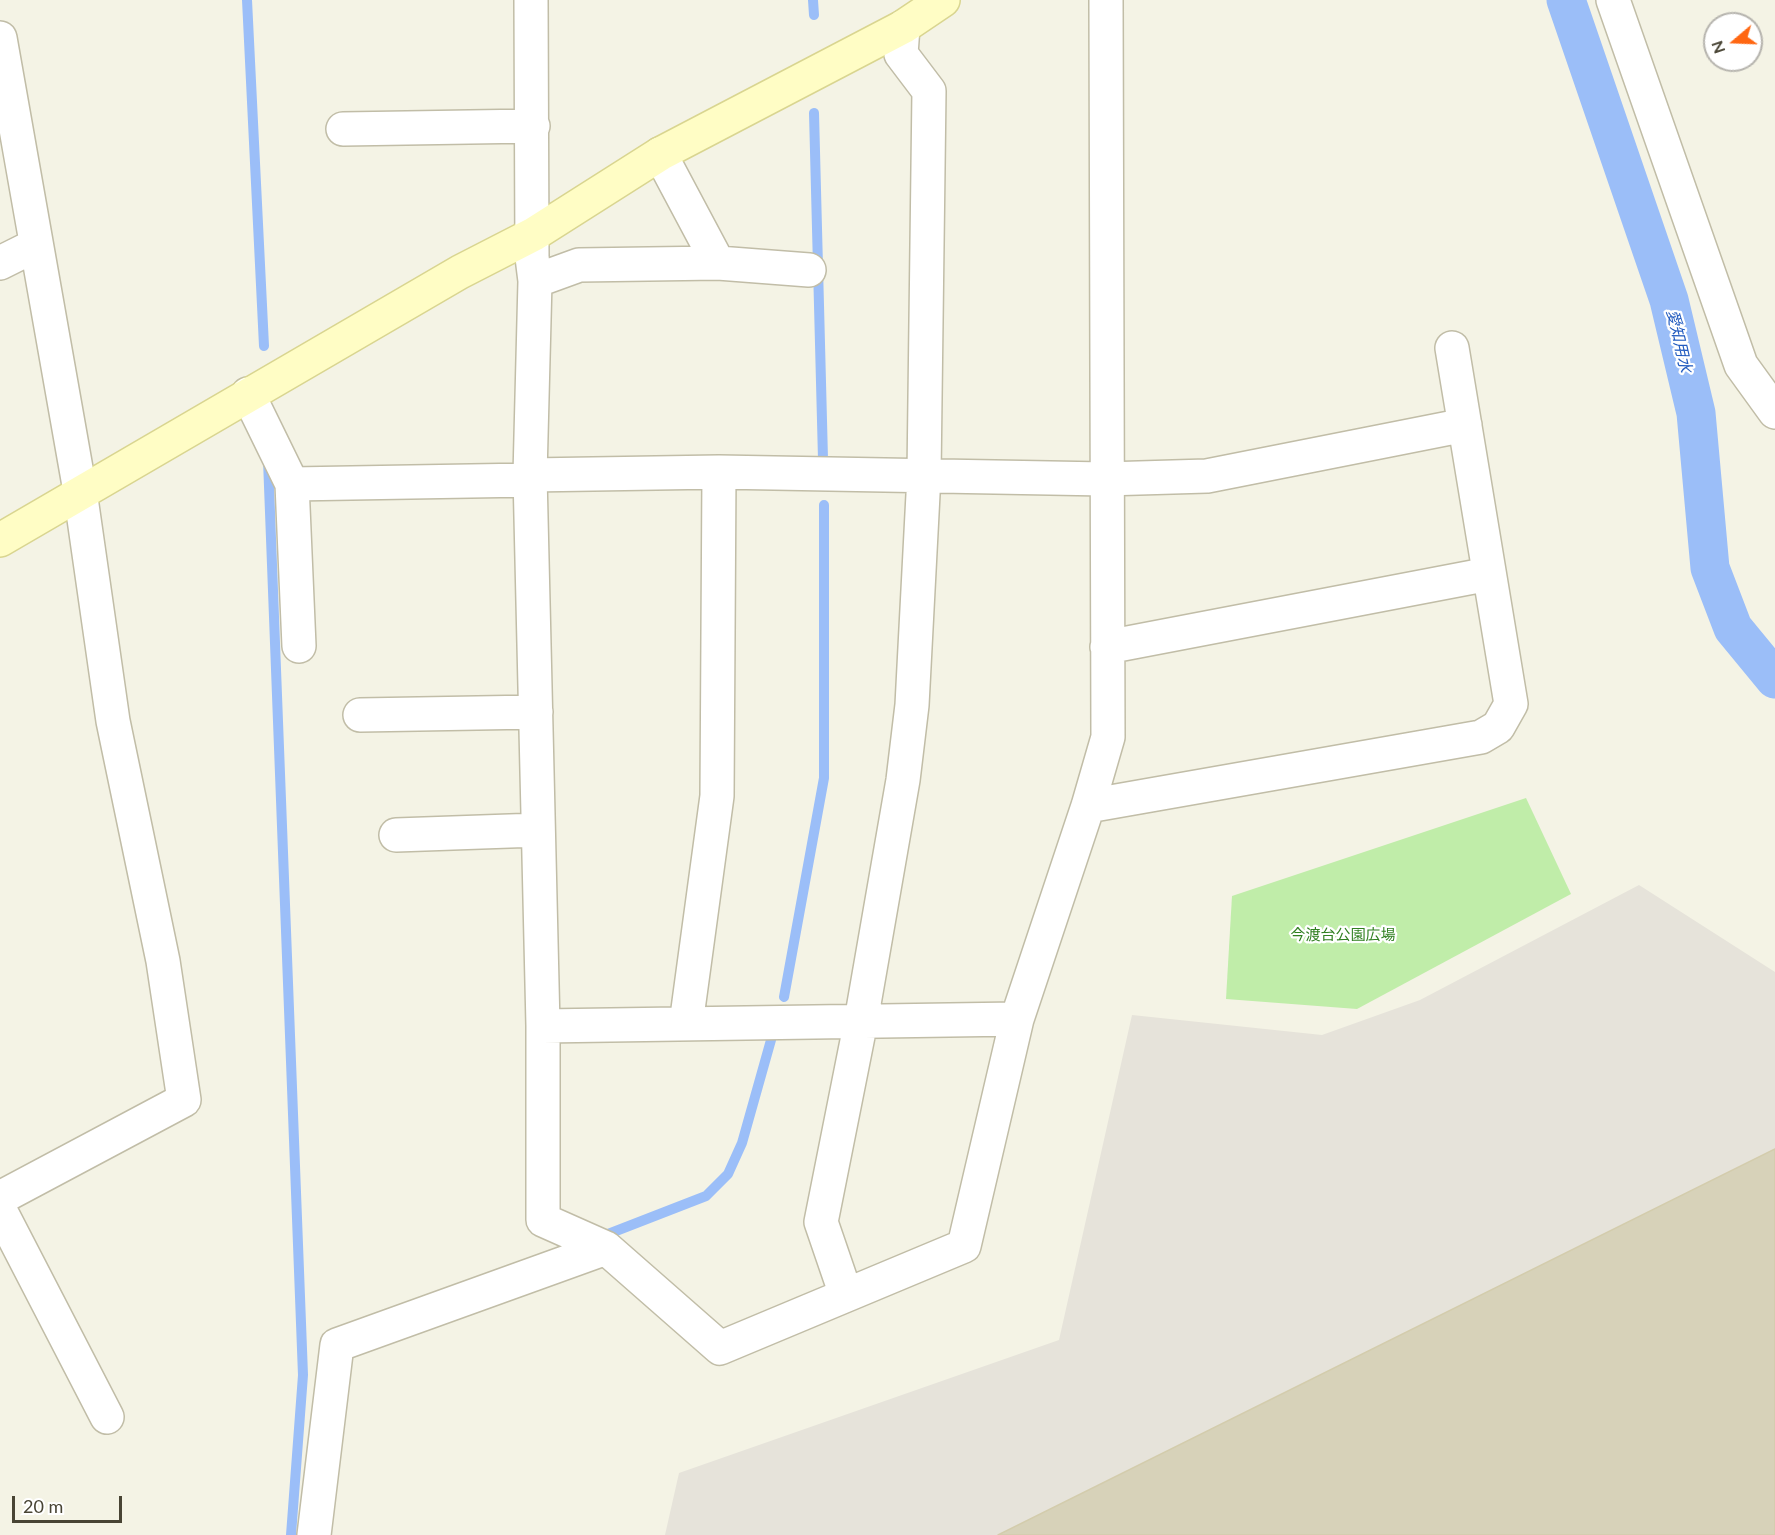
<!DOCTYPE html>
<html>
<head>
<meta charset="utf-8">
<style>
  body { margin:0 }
  #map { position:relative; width:1775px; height:1535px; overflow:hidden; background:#f4f3e5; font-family:Lato,sans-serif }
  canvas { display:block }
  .north { position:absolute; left:1703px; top:12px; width:60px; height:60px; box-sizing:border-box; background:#fff; border:2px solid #b6b4ae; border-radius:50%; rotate:251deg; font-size:16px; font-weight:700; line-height:24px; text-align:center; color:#484434 }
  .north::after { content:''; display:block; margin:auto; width:21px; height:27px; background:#ff6712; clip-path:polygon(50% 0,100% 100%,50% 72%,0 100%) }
  .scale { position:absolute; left:12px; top:1496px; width:110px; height:27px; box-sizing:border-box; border:3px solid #484434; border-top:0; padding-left:8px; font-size:18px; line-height:21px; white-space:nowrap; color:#484434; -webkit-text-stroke:4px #fff; paint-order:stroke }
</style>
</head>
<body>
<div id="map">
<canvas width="1775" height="1535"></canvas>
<div class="north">N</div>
<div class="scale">20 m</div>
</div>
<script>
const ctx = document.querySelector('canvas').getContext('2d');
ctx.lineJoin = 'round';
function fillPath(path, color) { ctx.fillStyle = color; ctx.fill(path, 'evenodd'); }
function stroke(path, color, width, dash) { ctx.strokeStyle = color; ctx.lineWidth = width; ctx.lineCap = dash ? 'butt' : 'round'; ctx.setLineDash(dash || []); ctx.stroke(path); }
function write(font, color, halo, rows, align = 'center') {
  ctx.font = font + ' Lato,"Noto Sans JP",sans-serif'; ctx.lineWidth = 4.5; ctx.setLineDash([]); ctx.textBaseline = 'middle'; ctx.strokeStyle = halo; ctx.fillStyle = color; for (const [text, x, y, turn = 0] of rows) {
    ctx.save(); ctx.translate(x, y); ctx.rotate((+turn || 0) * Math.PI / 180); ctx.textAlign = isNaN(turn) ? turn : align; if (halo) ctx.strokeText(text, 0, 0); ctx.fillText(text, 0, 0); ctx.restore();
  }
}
const industrial = new Path2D(`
  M1639 885 1775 972V1535H665L679 1473 1059 1340 1132 1015 1322 1035 1420 1000Z`);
const green = new Path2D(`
  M1526 798 1571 894 1357 1009 1226 999 1232 896Z`);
const stream = new Path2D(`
  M247 0 264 346
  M813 0 814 15
  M814 113 823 459
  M268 460 303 1375 291 1535
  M784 997 824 778V505
  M603 1236 706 1196 728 1174 742 1143 771 1040`);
const canal = new Path2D(`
  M1566 0 1669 300 1696 413 1710 568 1733 628 1775 679`);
const building = new Path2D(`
  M1775 1149V1535H998Z`);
const street = new Path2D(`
  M531 0 532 257 535 281 530 475 543 1026V1220L606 1248 720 1348 964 1246 1017 1019 1088 806 1108 737 1106 0
  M1613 0 1741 365 1775 412
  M0 38 80 491 113 721 163 961 184 1100 0 1198
  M343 129 533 126
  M660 154 718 263
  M0 263 36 245
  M535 281 579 265 718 263 809 270
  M248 394 292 484 299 646
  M530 475 719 472 1105 479 1207 476 1465 425
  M292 484 530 480
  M1107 647 1489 574
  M360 715 536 712
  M1088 806 1481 737 1498 727 1511 704 1452 348
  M396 835 538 830
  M686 1024 717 796 719 472
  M543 1026 1017 1019
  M0 1210 107 1417
  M846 1295 821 1222 861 1021 903 780 912 705 924 475 929 91 901 54 903 27
  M314 1535 337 1345 606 1248`);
const secondary = new Path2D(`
  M0 540 460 272 534 234 660 154 903 27 943 0`);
const parkNames = [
  ["今渡台公園広場",1343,935]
];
const waterNames = [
  ["愛知用水",1679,341,77]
];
fillPath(industrial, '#e6e3da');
fillPath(green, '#c0eda9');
stroke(stream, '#9bbef8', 10);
stroke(canal, '#9bbef8', 39);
fillPath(building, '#d7d2b9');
stroke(building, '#d3ccac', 1.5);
stroke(street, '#c1bda7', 36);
stroke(secondary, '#d9d590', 36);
stroke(street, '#fff', 33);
stroke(secondary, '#fffdc5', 33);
write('15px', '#318021', '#fff', parkNames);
write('italic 16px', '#225bbf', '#fff', waterNames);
</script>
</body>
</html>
